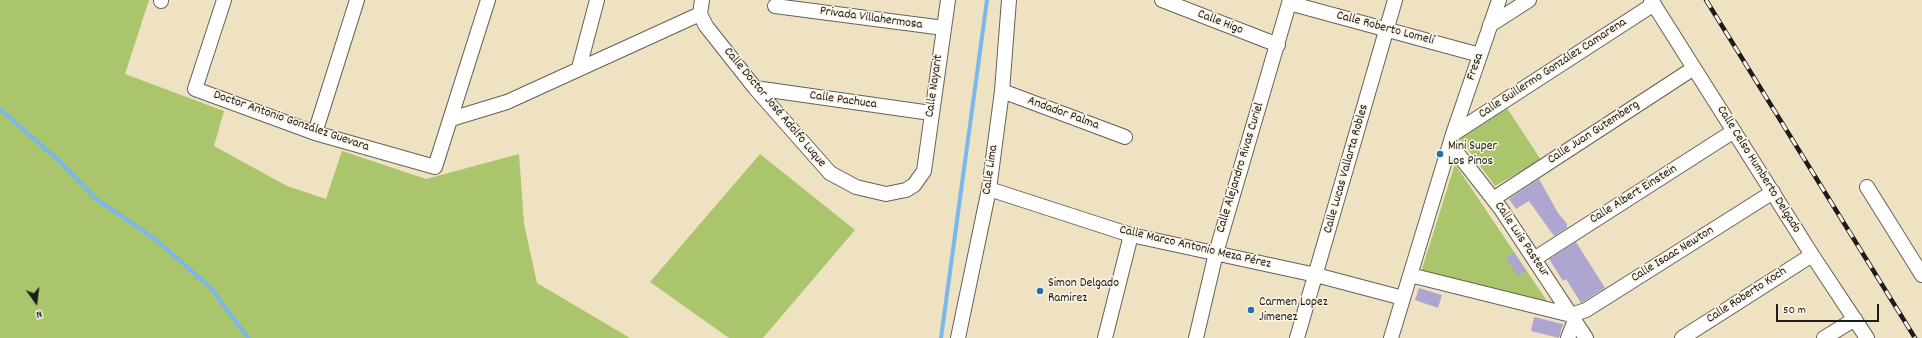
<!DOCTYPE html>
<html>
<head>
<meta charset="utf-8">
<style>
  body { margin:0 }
  #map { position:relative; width:1922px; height:338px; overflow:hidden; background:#efe2c2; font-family:Dekko,sans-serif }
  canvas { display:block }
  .north { position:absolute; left:16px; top:282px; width:40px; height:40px; -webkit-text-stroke:3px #fcf5e5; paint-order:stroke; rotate:166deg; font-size:11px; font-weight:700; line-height:16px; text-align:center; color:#1c1c1c }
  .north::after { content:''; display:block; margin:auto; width:14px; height:18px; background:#1c1c1c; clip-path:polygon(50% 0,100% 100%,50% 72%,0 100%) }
  .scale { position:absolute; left:1776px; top:304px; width:103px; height:18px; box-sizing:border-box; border:2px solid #1c1c1c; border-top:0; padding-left:5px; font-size:12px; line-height:14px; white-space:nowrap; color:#1c1c1c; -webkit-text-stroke:3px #fcf5e5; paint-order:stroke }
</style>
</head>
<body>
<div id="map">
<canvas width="1922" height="338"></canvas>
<div class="north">N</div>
<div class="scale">50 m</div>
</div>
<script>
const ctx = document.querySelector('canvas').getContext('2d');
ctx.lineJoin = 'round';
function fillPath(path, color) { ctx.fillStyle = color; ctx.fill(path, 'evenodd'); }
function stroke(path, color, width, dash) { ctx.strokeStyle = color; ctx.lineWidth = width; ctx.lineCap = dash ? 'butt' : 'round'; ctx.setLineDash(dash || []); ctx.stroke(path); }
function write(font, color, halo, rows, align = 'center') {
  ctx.font = font + ' Dekko,sans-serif'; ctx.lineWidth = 3; ctx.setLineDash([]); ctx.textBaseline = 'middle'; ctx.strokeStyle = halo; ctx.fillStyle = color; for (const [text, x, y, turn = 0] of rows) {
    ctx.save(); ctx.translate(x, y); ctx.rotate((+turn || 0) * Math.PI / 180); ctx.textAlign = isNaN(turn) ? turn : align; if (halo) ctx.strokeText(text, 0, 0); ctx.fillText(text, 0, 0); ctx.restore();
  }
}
const green = new Path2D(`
  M0 0H149L125 74 224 111 214 146 287 186 326 199 342 151 426 179 519 154 524 224 537 283 630 338H0Z
  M1505 105 1541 160 1495 186 1458 136Z
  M760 154 855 230 763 338H729L650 282Z
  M1455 164 1551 307 1421 272Z`);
const stream = new Path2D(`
  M0 109 57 159 96 199 155 239 211 288 248 338
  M941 338 987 0`);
const building = new Path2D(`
  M1539 179 1558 213 1567 224V228L1554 236 1529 201 1516 209 1509 199Z
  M1576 242 1605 288 1581 303 1566 279 1563 281 1549 259Z
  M1514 252 1526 271 1518 276 1506 258Z
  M1419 288 1442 295 1438 308 1415 300Z
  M1534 317 1563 324 1559 338 1531 331Z`);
const minor = new Path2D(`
  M224 0 195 89 315 133 435 167 488 0
  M702 0 700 14 706 26 755 88 830 173 856 187 886 194 906 190 914 185 924 171 948 0
  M1162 0 1278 45
  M1651 0 1812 255 1867 338
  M161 1V0
  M1289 3 1480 55
  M775 6 944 28
  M1490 25 1529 0
  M579 68 597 0
  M755 88 931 113
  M1002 91 1125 137
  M451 119 507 102 700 14
  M315 133 357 0
  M1453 134 1654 4
  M1451 145 1501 209 1586 338
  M1867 187 1922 275
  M989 189 1131 235 1316 275 1403 298
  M1493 199 1694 68
  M1534 259 1734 131
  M1410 275 1571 315 1586 310 1773 192
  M958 338 989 189 1002 91 1009 0
  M1105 338 1131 235
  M1196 338 1216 253 1290 0
  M1297 338 1395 0
  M1391 338 1453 134 1499 0
  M1568 338 1575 320
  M1682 338 1812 255
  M1824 338 1855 319`);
const rail = new Path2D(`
  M1706 0 1915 338`);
const markers = [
  [1440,154,4,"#1f6fb2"],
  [1040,291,4,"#1f6fb2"],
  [1251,310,4,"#1f6fb2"]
];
const streetNames = [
  ["Privada Villahermosa",871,19,8],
  ["Calle Higo",1220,23,21],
  ["Calle Roberto Lomelí",1385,29,15],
  ["Fresa",1476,67,-71],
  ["Calle Guillermo González Camarena",1553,69,-33],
  ["Calle Nayarit",935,86,-82],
  ["Calle Pachuca",843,101,8],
  ["Calle Doctor José Adolfo Luque",774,108,50],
  ["Andador Palma",1063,114,20],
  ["Doctor Antonio González Guevara",291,122,19],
  ["Calle Juan Gutemberg",1594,133,-33],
  ["Calle Alejandro Rivas Curiel",1241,168,-73],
  ["Calle Lucas Vallarta Robles",1347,169,-74],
  ["Calle Lima",991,170,-82],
  ["Calle Celso Humberto Delgado",1758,170,58],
  ["Calle Albert Einstein",1634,195,-32],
  ["Calle Luis Pasteur",1521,240,56],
  ["Calle Marco Antonio Meza Pérez",1195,248,13],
  ["Calle Isaac Newton",1673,255,-32],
  ["Calle Roberto Koch",1747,296,-33]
];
const poiNames = [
  ["Mini Super",1448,147],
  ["Los Pinos",1448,162],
  ["Simon Delgado",1048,284],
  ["Ramirez",1048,299],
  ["Carmen Lopez",1259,303],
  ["Jimenez",1259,318]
];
fillPath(green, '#aac56b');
stroke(stream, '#7ab7ed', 4);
fillPath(building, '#aea6d0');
stroke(minor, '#666156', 16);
stroke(minor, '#fff', 14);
stroke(rail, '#1c1c1c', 4.5);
stroke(rail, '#fcf5e5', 3, [9]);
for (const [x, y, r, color] of markers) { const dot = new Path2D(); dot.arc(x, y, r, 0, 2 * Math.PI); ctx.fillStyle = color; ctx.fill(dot); stroke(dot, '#fcf5e5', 1.5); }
write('13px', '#1c1c1c', '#fcf5e5', streetNames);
write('13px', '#1c1c1c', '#fcf5e5', poiNames, 'left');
</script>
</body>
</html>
